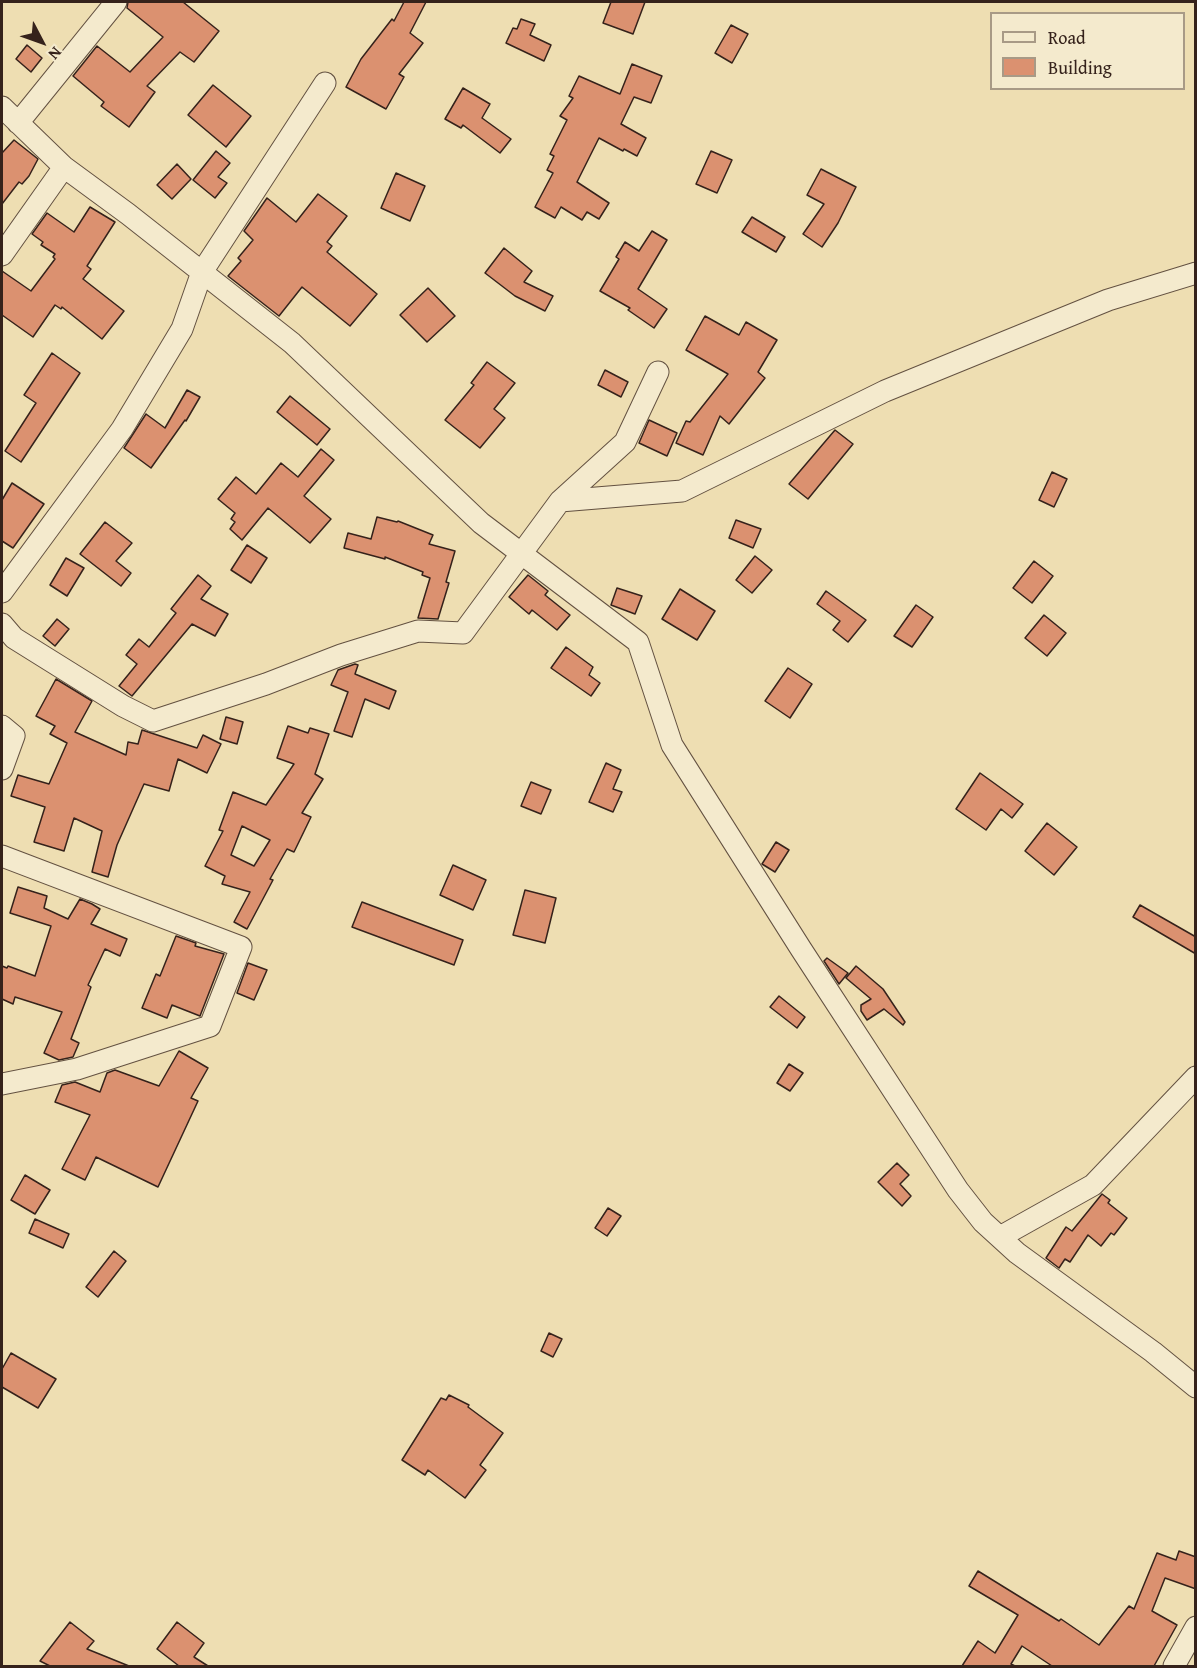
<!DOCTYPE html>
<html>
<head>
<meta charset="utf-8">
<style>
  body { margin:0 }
  #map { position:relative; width:1197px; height:1668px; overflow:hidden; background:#eedeb2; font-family:"Gentium Book Plus",serif }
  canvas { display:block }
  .frame { position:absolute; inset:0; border:3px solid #35221b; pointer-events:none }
  .legend { position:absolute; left:990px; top:12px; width:195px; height:78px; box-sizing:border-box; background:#f4eacd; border:2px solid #a89a86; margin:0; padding:8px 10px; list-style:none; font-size:18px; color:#35221b }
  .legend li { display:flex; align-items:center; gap:12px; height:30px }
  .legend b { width:30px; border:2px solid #a89a86 }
  .north { position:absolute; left:12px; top:12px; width:60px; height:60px; -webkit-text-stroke:4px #f4eacd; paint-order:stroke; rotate:131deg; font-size:16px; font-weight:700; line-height:24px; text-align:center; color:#35221b }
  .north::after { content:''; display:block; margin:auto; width:21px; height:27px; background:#35221b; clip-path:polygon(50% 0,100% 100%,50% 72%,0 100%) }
</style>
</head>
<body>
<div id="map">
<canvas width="1197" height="1668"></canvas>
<div class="frame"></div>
<ul class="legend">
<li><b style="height:8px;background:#f4eacd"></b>Road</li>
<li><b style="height:16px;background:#db9170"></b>Building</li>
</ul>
<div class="north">N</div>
</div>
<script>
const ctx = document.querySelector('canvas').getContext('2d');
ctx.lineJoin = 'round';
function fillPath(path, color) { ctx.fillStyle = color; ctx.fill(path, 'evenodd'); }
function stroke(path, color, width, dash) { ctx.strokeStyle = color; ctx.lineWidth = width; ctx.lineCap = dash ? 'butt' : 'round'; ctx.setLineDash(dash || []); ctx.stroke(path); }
const building = new Path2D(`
  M128 2H183L219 31 194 62 180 52 147 86 155 92 129 127 101 106 104 102 73 76 97 46 130 72 163 37 127 8Z
  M404 2H426L410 33 423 43 399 74 404 77 386 109 346 87 361 59 392 19 394 21Z
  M611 2H645L633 34 603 23Z
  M521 19 535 24 530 35 551 45 544 61 506 43 513 28 517 29Z
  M731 25 748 34 732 63 715 53Z
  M27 45 42 58 31 72 16 59Z
  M632 64 662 76 651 103 634 97 621 124 646 138 637 156 624 149 623 151 599 138 577 182 609 203 599 219 587 212 582 220 561 207 555 218 535 207 553 173 547 170 554 156 550 154 567 120 560 116 573 98 569 96 579 76 620 94Z
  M213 85 251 116 226 147 188 115Z
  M463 88 490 104 482 118 511 139 500 153 463 125 461 128 445 119Z
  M14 140 38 159 29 176 22 184 19 182 2 204V153Z
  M216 151 230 163 218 177 227 183 215 198 193 180Z
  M711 151 732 160 717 193 696 184Z
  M177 164 191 179 172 199 157 185Z
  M821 169 856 187 838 223 822 247 803 234 824 204 807 195Z
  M396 173 425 186 410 221 381 208Z
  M318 194 347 216 327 242 332 246 327 252 377 294 350 326 302 287 279 316 228 276 241 261 238 258 253 240 244 231 267 198 296 222Z
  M90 207 115 222 87 266 91 269 83 279 124 311 102 339 62 307 61 309 55 305 33 337 2 315V271L31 291 55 259 53 257 55 254 41 245 43 242 32 234 47 213 74 232Z
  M752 217 785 237 776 252 742 232Z
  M652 231 667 240 638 289 667 309 654 328 628 310 630 308 600 291 619 259 616 257 625 242 639 251Z
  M504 248 532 271 524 282 553 296 545 311 515 296 485 273Z
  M428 288 455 316 427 342 400 315Z
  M705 316 739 335 746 322 777 340 758 372 765 378 729 424 720 416 703 455 676 443 686 421 690 422 728 374 686 350Z
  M52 353 80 373 21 462 5 451 36 403 24 395Z
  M487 362 515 383 494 409 505 418 480 448 445 420 474 385 471 383Z
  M605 370 628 382 621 397 598 385Z
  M187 390 200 397 186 421 185 420 151 468 124 448 146 414 165 428Z
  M290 396 330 429 317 445 277 412Z
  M649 420 677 433 667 456 639 443Z
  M835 430 853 444 808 499 789 484Z
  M321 449 334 460 304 496 331 519 310 543 268 508 242 540 230 529 235 522 231 519 235 513 218 499 236 477 256 494 281 463 298 477Z
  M1052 472 1067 479 1054 507 1039 500Z
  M12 483 44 504 13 548 2 541V500Z
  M377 517 397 522 398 521 433 535 429 544 455 551 446 582 449 583 438 619 418 618 430 578 422 575 423 572 385 557V559L344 548 348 533 371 539Z
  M736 520 761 529 753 548 729 538Z
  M105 522 132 543 116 561 131 573 121 586 80 554Z
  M247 545 267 558 251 583 231 570Z
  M755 556 772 570 752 593 736 580Z
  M66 558 84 568 67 596 50 585Z
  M1034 561 1053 576 1032 603 1013 588Z
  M198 575 211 586 201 599 228 614 215 636 192 624 132 696 119 686 137 664 126 655 139 639 149 647 176 613 171 609Z
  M528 575 548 591 545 595 570 615 557 630 532 610 529 614 509 597Z
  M617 588 642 596 635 614 611 605Z
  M680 589 715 611 697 640 662 619Z
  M826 591 866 620 848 642 833 630 840 621 817 604Z
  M916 605 933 617 912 647 894 636Z
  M1044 615 1066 633 1047 656 1025 638Z
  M57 619 69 629 55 646 43 636Z
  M566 647 593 667 589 675 600 683 591 696 551 668Z
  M355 664 358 665 355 674 396 691 389 709 365 699 352 737 334 731 348 692 331 685 338 670Z
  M788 668 812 684 790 718 765 701Z
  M56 679 92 701 75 732 126 755 128 742 138 744 142 730 197 748 203 735 221 744 207 773 178 759 169 791 144 784 117 845 108 877 92 872 102 831 74 818 64 851 34 842 45 807 11 796 18 775 49 784 67 743 50 734 55 726 36 716Z
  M226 717 243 722 237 744 220 739Z
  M288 726 308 733 310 728 329 734 315 774 323 779 302 813 311 817 294 852 287 849 270 879 273 880 247 929 234 922 250 892 222 884 225 876 205 866 223 831 219 830 233 792 266 805 294 764 277 758ZM242 826 270 840 254 866 231 855Z
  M606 763 621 770 613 789 622 792 613 812 589 802Z
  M980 773 1023 804 1012 818 1001 809 986 830 956 809Z
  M531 782 551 790 541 814 521 806Z
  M1047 823 1077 847 1054 875 1025 851Z
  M776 842 789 850 775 872 762 864Z
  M453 865 486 880 473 910 440 895Z
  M18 887 47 896 44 908 68 919 80 899 92 904 100 909 91 924 127 939 120 956 105 949 88 985 91 987 71 1039 79 1043 73 1057 59 1060 44 1053 62 1012 15 997 13 1004 2 999V966L7 968 8 966 35 976 51 926 10 913Z
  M525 890 556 898 545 943 513 935Z
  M362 902 463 940 454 965 352 927Z
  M1140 905 1196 937V954L1133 917Z
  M176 936 196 943 195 946 224 954 200 1016 172 1005 167 1018 142 1008 156 974 160 976Z
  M827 958 848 973 839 984 824 961Z
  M248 963 267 970 254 1000 237 993Z
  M856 966 883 989 905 1022 903 1025 884 1009 867 1020 861 1011V1005L871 999 846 978Z
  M779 996 805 1017 797 1028 770 1007Z
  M179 1051 208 1068 191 1098 198 1101 158 1187 96 1157 85 1180 62 1169 90 1115 55 1102 62 1085 75 1082 100 1092 107 1073 115 1070 159 1086Z
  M789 1064 803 1073 790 1091 777 1083Z
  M897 1163 909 1175 900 1184 911 1196 902 1206 878 1182Z
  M25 1175 50 1190 35 1214 11 1200Z
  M1102 1194 1110 1200 1108 1203 1127 1218 1114 1235 1111 1233 1101 1246 1088 1235 1070 1262 1065 1259 1059 1268 1046 1258 1066 1227 1072 1231Z
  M608 1208 621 1216 607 1236 595 1228Z
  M35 1219 69 1234 63 1248 29 1233Z
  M114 1251 126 1261 98 1297 86 1287Z
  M549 1333 562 1339 553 1357 541 1351Z
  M11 1353 56 1379 38 1408 2 1387V1369Z
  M449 1395 469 1405 468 1407 503 1433 480 1465 486 1470 465 1498 428 1470 425 1475 402 1460 441 1398 446 1400Z
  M1179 1551 1196 1557V1589L1165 1578 1152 1611 1177 1625 1154 1666H1052L1022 1646 1011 1664 1015 1666H962L978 1641 995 1653 1018 1615 969 1586 978 1571 1059 1621 1061 1619 1099 1645 1129 1606 1134 1609 1157 1553 1176 1560Z
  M70 1622 94 1641 87 1649 129 1666H50L40 1661Z
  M177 1622 204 1643 194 1657 208 1666H179L157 1649Z`);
const street = new Path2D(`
  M2 107 64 167 128 214 292 343 481 523 638 642 672 745 801 949 958 1190 983 1222 1017 1253 1153 1352 1196 1387
  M18 123 116 2
  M2 255 64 167
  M560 501 625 442 658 372
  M2 592 122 429 182 329 202 272 325 83
  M2 624 14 638 123 706 153 721 266 684 341 655 418 631 463 633 560 501 682 491 885 391 1108 300 1196 273
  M2 726 14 736 2 769
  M2 856 241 947 210 1026 77 1069 2 1084
  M1000 1237 1093 1185 1196 1077
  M1174 1666 1196 1627`);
fillPath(building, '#db9170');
stroke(building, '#35221b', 1.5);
stroke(street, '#635141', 23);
stroke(street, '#f4eacd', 21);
</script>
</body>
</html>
